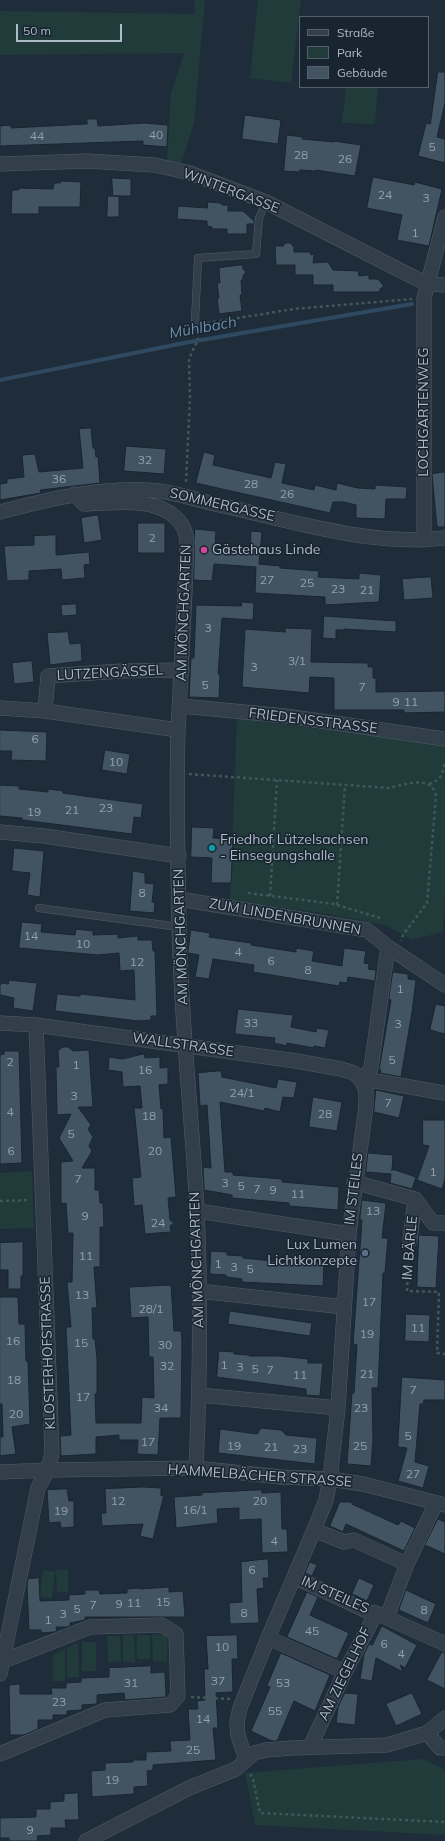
<!DOCTYPE html>
<html>
<head>
<meta charset="utf-8">
<style>
  body { margin:0 }
  #map { position:relative; width:445px; height:1841px; overflow:hidden; background:#1f2d3a; font-family:Mulish,sans-serif }
  canvas { display:block }
  .legend { position:absolute; left:299px; top:16px; width:130px; height:72px; box-sizing:border-box; background:#18242f; border:1px solid #54606c; margin:0; padding:5px 7px; list-style:none; font-size:12px; color:#adbac7 }
  .legend li { display:flex; align-items:center; gap:8px; height:20px }
  .legend b { width:20px; border:1px solid #54606c }
  .scale { position:absolute; left:16px; top:24px; width:106px; height:18px; box-sizing:border-box; border:2px solid #adbac7; border-top:0; padding-left:5px; font-size:12px; line-height:14px; white-space:nowrap; color:#adbac7; -webkit-text-stroke:3px #18242f; paint-order:stroke }
</style>
</head>
<body>
<div id="map">
<canvas width="445" height="1841"></canvas>
<ul class="legend">
<li><b style="height:5px;background:#323f4a"></b>Straße</li>
<li><b style="height:11px;background:#213b3b"></b>Park</li>
<li><b style="height:11px;background:#425362"></b>Gebäude</li>
</ul>
<div class="scale">50 m</div>
</div>
<script>
const ctx = document.querySelector('canvas').getContext('2d');
ctx.lineJoin = 'round';
function fillPath(path, color) { ctx.fillStyle = color; ctx.fill(path, 'evenodd'); }
function stroke(path, color, width, dash) { ctx.strokeStyle = color; ctx.lineWidth = width; ctx.lineCap = dash ? 'butt' : 'round'; ctx.setLineDash(dash || []); ctx.stroke(path); }
function write(font, color, halo, rows, align = 'center') {
  ctx.font = font + ' Mulish,sans-serif'; ctx.lineWidth = 3; ctx.setLineDash([]); ctx.textBaseline = 'middle'; ctx.strokeStyle = halo; ctx.fillStyle = color; for (const [text, x, y, turn = 0] of rows) {
    ctx.save(); ctx.translate(x, y); ctx.rotate((+turn || 0) * Math.PI / 180); ctx.textAlign = isNaN(turn) ? turn : align; if (halo) ctx.strokeText(text, 0, 0); ctx.fillText(text, 0, 0); ctx.restore();
  }
}
const green = new Path2D(`
  M195 0H205L194 122 181 165 167 161 171 93 184 53 0 55V11L194 14Z
  M258 0H301L291 83 250 78Z
  M346 87H378L375 124 342 123Z
  M237 718 445 746V897L443 932 412 940 388 926 334 915 230 900Z
  M32 1171 34 1228 0 1229V1173Z
  M68 1569V1592H57L56 1570Z
  M43 1570 55 1572 52 1598 40 1597Z
  M152 1634 167 1635V1662L153 1661Z
  M123 1635H134L135 1662H123Z
  M137 1635H150V1659H137Z
  M107 1636H120L121 1661 108 1662Z
  M82 1642H96V1671H82Z
  M78 1643 79 1677H67V1648Z
  M65 1649V1681H53V1655Z
  M423 1759 445 1770V1835L255 1825 245 1773Z`);
const stream = new Path2D(`
  M0 380 184 343 412 304`);
const building = new Path2D(`
  M438 72H445V103L437 137 445 139V163L418 156 426 123 430 124Z
  M245 115 281 120 278 144 242 139Z
  M87 119H97L98 126 144 123 168 125 167 147 143 145V141L0 146V126L11 125V128L87 124Z
  M287 135 303 137 302 139 334 142V141L361 145 355 176 316 170 315 171 300 170 299 172 284 171Z
  M373 177 414 185 415 182 442 189 429 246 397 240 402 215 367 208Z
  M112 178 131 179V196H113Z
  M61 181 81 182 80 207H39V214H11L12 190H19V188L53 189 54 183H60Z
  M108 196H119V217H107Z
  M208 202 221 203 222 205H228V211H243L254 221V224H247V234H227V229H212V227L207 226V221L177 219 178 206 207 208Z
  M285 243H290L294 247V252H310L311 255 314 254 313 263 328 262 333 270 358 271 359 276 369 275V279H378L384 286 380 289V292H333V285H313V275H295V265H276L275 246H283Z
  M242 265 243 269 246 272 243 276V280H241L242 295H240L242 311 219 314 217 298H219L217 283H220L219 268Z
  M91 428 93 448H95L96 457 98 456 100 483 40 490 41 493 0 500V484L7 483V479L24 477 22 455 35 454 39 472 83 468 79 429Z
  M126 446 166 449 164 474 124 471Z
  M204 452 215 455 213 465 271 478 275 462 286 464 282 483 314 490 315 485 336 490 337 483 358 488 375 489V485L407 487 406 499H386L385 519 356 518V505L344 502H333L330 513 222 489 196 483Z
  M445 472V527H437L432 474Z
  M98 515 102 540 84 543 81 518Z
  M138 523H165V553H138Z
  M195 529 216 531 215 547 250 550 251 531 262 532 259 564 280 566V568L319 571 318 577 359 579V573L381 575 379 602 325 605V597L255 593 256 567 214 564 212 581 194 580Z
  M56 535V555L89 552 90 564 84 565 85 578 62 580 61 569 29 571V580L7 581 4 546 34 545V536Z
  M431 577 433 598 404 600 402 579Z
  M242 602 254 603 253 620 222 618 218 674H220L219 698 189 697 191 658H194L196 605 241 606Z
  M76 604 77 615 62 616 61 605Z
  M324 616 396 621V632L344 629V630H336V639L323 638Z
  M285 628 312 629 311 662 368 663V667H373V678H376V692L445 691V712L404 713V710H334V678L310 677 309 693 242 687 245 629 285 632Z
  M68 632 70 644 81 643 82 661 50 665 47 633Z
  M32 661 34 682 14 684 12 663Z
  M0 730 47 732 46 761 11 760 12 751H0Z
  M105 750 130 754 127 774 102 770Z
  M0 785 19 786V789L48 792V789L63 791V793L84 796 143 804 141 818 134 817 132 834 22 820V818L0 816Z
  M192 827 214 828 213 838 233 839 231 883H211L212 858 191 857Z
  M14 848 44 851 40 897 27 895 30 873 12 871Z
  M133 871 145 873V883L154 884 152 902H155L154 913 130 911Z
  M22 922 42 924 41 932 75 935 76 929 93 931V935L118 934V938L138 936V940H152L153 951H155L157 1016H151V1020L139 1021 55 1011 57 994 80 996 81 994 135 1000 134 970 120 971 119 953 98 955 19 948Z
  M191 930 210 933 209 937 251 943V945L296 952V948L314 951 312 961 342 966 344 948 366 951 364 963 369 964 368 969 376 970 375 981 348 977 347 983 340 982 339 986 253 972 254 965 213 959 209 979 195 977 199 955 188 953Z
  M393 972 408 974V979L416 980 412 1012 401 1077 380 1073 381 1070H379L391 1000 389 999Z
  M9 980 37 983 33 1011 13 1008 14 998 0 995V985L2 983 8 984Z
  M436 1004 445 1006V1034L430 1030Z
  M238 1009 293 1015 291 1027 316 1032 317 1028 329 1030 325 1048 314 1046V1048L287 1043V1046L274 1043 275 1038 235 1034Z
  M63 1047H68L73 1051 89 1050 93 1107H78L91 1125 88 1129 93 1137 89 1146 92 1151 82 1168H95V1190H99L100 1203H103L104 1227H100V1267H94L97 1308H92L93 1339H95L97 1359V1394H95L96 1423H141L142 1397 154 1398 153 1357H149L148 1317 131 1318 129 1287 171 1285 174 1331H181L182 1340 181 1418H160L158 1455 137 1454 138 1440H119V1435L96 1437V1454L61 1456 60 1436 71 1435 66 1327H71L67 1282H72L73 1233H68L66 1203 61 1204V1162L73 1161 59 1138 71 1114 57 1115 56 1067H59L58 1051Z
  M4 1051H19L22 1163 0 1164V1055L4 1054Z
  M144 1054 145 1058 160 1057V1068L168 1067V1084L159 1085 161 1109 163 1108 164 1138 171 1137 176 1197 168 1198 170 1220 174 1223 170 1226 171 1232 145 1234 142 1205 134 1206 132 1178 141 1177 134 1108H142L140 1086 123 1087 122 1072 108 1070 109 1057 122 1059Z
  M221 1071 222 1077 276 1088 278 1079 297 1082 294 1098 283 1097 280 1112 265 1108 264 1111 220 1102 225 1172H233V1175L282 1179V1182L339 1187 338 1210 289 1206V1203L232 1198V1195L204 1190 203 1167 211 1168 207 1105 200 1106 198 1073Z
  M376 1090 404 1096 399 1118 374 1112Z
  M313 1097 342 1102 337 1131 309 1127Z
  M423 1120H445V1179L442 1189 417 1180 429 1146 423 1145Z
  M368 1153 393 1155 392 1171V1169L416 1177 412 1189 390 1183 391 1174 366 1172Z
  M362 1200 386 1203 382 1238H388L385 1273H383L378 1388H372L373 1440 371 1466 347 1464 352 1393H354L357 1345 353 1344 362 1220H360Z
  M419 1235 439 1236 436 1288 417 1287Z
  M23 1242V1276H21V1289H8V1270H0V1243Z
  M211 1251 227 1252V1255L243 1256V1258L292 1263H324L323 1286 242 1282V1279L226 1277V1275L210 1274Z
  M0 1297H18L19 1324H25L26 1361H28L30 1424 12 1427 16 1454 0 1456V1437H3L2 1404H0Z
  M230 1311 312 1323 310 1336 228 1324Z
  M406 1314 430 1315 429 1342 405 1341Z
  M219 1351 234 1352V1354L249 1355V1356H279L308 1359V1363H323L320 1396 306 1395V1389L217 1377Z
  M402 1377 445 1380V1400H424L423 1404H420L415 1462 429 1466 423 1488 398 1481 407 1448 398 1447Z
  M261 1428 281 1430 286 1435 317 1438 315 1464 218 1453 220 1429 257 1434Z
  M143 1487 161 1488V1496L164 1495 153 1539 140 1536 143 1524 102 1526 101 1513H106L105 1489Z
  M67 1489 69 1501H74V1527L61 1528 60 1522 49 1523 47 1490Z
  M261 1490 262 1493 281 1492 282 1529H287L288 1552 262 1553 261 1519 239 1520V1508L217 1509 218 1523 176 1528 174 1497 202 1495V1493Z
  M340 1502H352V1504L398 1525 401 1521 415 1528 404 1551 346 1524 343 1532 330 1526Z
  M438 1519 445 1522V1554L425 1545Z
  M268 1559 269 1578H263L264 1588 257 1589 259 1623 230 1624 229 1603 242 1602 241 1562Z
  M310 1562 317 1565 312 1576 305 1573Z
  M39 1578 40 1601 69 1600V1595L85 1594V1590H99L100 1594 127 1593V1589L140 1588V1589L169 1587V1592L183 1591 185 1617H85V1620L70 1623V1626L67 1627H56L57 1631 54 1632 41 1633V1630H29L27 1585 28 1579Z
  M359 1578 374 1585 367 1601 352 1594Z
  M406 1590 436 1604 428 1623 399 1610Z
  M307 1592 318 1597 310 1615 349 1633 337 1659 287 1637Z
  M382 1626 417 1645 405 1668 400 1665 403 1672 376 1658 372 1681 360 1679 364 1654 369 1644 372 1645Z
  M237 1635 238 1659H232L233 1692 216 1693 218 1728H213L216 1760 153 1765V1770L147 1771 148 1786 134 1787V1794L92 1797 91 1771 105 1770V1763L133 1762V1760H146V1752L171 1751 170 1741 190 1740 188 1709H198L197 1701 205 1700 204 1669H208L206 1636Z
  M442 1652H445V1689L427 1680Z
  M281 1653 330 1675 315 1711 294 1701 277 1741H272L251 1731 270 1687 267 1686Z
  M151 1666V1673L165 1672 166 1697 125 1700 124 1693 97 1695V1704L82 1705V1710L67 1711V1715H53V1720H38V1729L24 1735H10L9 1685 20 1684V1694H52L51 1688H66V1683L81 1682V1678L109 1677V1668Z
  M345 1693 358 1694 355 1725 336 1723 338 1707Z
  M412 1693 422 1714 396 1726 386 1704Z
  M78 1793 79 1820H65L66 1828H51V1835L37 1836 38 1841H9V1838H0V1818L36 1817V1809H50V1802L64 1801V1794Z`);
const path = new Path2D(`
  M207 323 294 309 412 299
  M186 482 190 398 189 360C191 352 196 346 198 338
  M189 774 389 788C404 785 431 774 436 795L427 903 403 935 401 941
  M429 784C442 779 442 775 445 762
  M248 893 334 904 380 918
  M270 896 277 780
  M337 905 345 785
  M0 1201 29 1200
  M409 1252 407 1291 439 1292 437 1353 445 1354
  M191 1697 230 1699
  M250 1774 253 1778 260 1813 445 1822`);
const lane = new Path2D(`
  M199 329 195 321 198 258 256 254 259 218 266 202
  M39 908 179 927`);
const street = new Path2D(`
  M0 164 87 161 155 165 190 173 266 202 427 284 445 285
  M74 494 84 504C115 503 162 495 182 525 185 529 186 535 187 540 185 603 181 667 178 731 176 796 178 862 179 927 181 1022 192 1116 197 1211 201 1297 200 1383 196 1468
  M0 512C53 498 104 486 159 491 177 493 197 500 215 504 289 520 369 547 445 538
  M424 540V298L445 217
  M181 706 286 716 445 739
  M0 708 45 711 178 730
  M45 711 48 676 121 671 182 670
  M0 832 44 836 179 856
  M179 899 367 930 388 947 445 985
  M0 1023 36 1025 296 1061 341 1069 354 1073 362 1081H376L445 1093
  M354 1182 415 1199 433 1223H445
  M197 1211 349 1234
  M410 1240 415 1199
  M199 1291 344 1307
  M199 1395 338 1408
  M0 1472 48 1470 196 1468 281 1477 330 1479 363 1484 445 1505
  M314 1530 344 1542 354 1540 407 1564
  M294 1577 369 1612 376 1613
  M387 1617 407 1564 436 1503
  M268 1638 345 1672
  M0 1674 38 1488 48 1470 52 1453 36 1025
  M427 1733 440 1748H445
  M310 1747 345 1672 376 1613 445 1644
  M0 1754 105 1710 170 1705 178 1696 176 1634 162 1625 90 1627 3 1661
  M246 1759 238 1736 237 1722 240 1708 268 1638 314 1530 326 1500 330 1479 338 1408 349 1234 366 1106V1091L362 1081 371 1068 388 947
  M86 1841 189 1788 236 1769 254 1753 266 1750 292 1748 387 1745 427 1733 445 1718`);
const markers = [
  [204,550,4,"#d1479c"],
  [212,848,4,"#0f9aa8"],
  [365,1253,4,"#5c6f8a"]
];
const numberNames = [
  ["40",156,135],
  ["44",37,136],
  ["5",432,147],
  ["28",301,155],
  ["26",345,159],
  ["24",385,195],
  ["3",426,198],
  ["1",415,233],
  ["32",145,460],
  ["36",59,479],
  ["28",251,484],
  ["26",287,494],
  ["2",152,538],
  ["27",267,580],
  ["25",307,583],
  ["23",338,589],
  ["21",367,590],
  ["3",208,628],
  ["3/1",297,661],
  ["3",254,667],
  ["5",205,685],
  ["7",362,687],
  ["9",396,702],
  ["11",411,702],
  ["6",35,739],
  ["10",116,762],
  ["23",106,808],
  ["21",72,810],
  ["19",34,812],
  ["8",142,893],
  ["14",31,936],
  ["10",83,944],
  ["4",238,952],
  ["6",271,961],
  ["12",137,962],
  ["8",308,970],
  ["1",400,989],
  ["33",251,1023],
  ["3",398,1024],
  ["5",392,1060],
  ["2",10,1062],
  ["1",76,1065],
  ["16",145,1070],
  ["24/1",242,1093],
  ["3",74,1096],
  ["7",388,1103],
  ["4",10,1112],
  ["28",325,1114],
  ["18",149,1116],
  ["5",71,1134],
  ["6",11,1151],
  ["20",155,1151],
  ["1",433,1172],
  ["7",78,1179],
  ["3",225,1183],
  ["5",241,1186],
  ["7",257,1189],
  ["9",273,1190],
  ["11",298,1194],
  ["13",373,1211],
  ["9",85,1216],
  ["24",158,1223],
  ["11",86,1256],
  ["1",218,1264],
  ["3",234,1267],
  ["5",250,1269],
  ["13",82,1295],
  ["17",369,1302],
  ["28/1",151,1309],
  ["11",418,1328],
  ["19",367,1334],
  ["16",13,1341],
  ["15",81,1343],
  ["30",165,1345],
  ["1",224,1365],
  ["32",167,1366],
  ["3",240,1367],
  ["5",255,1369],
  ["7",270,1370],
  ["21",367,1374],
  ["11",300,1375],
  ["18",14,1380],
  ["7",413,1390],
  ["17",83,1397],
  ["34",161,1408],
  ["23",361,1408],
  ["20",16,1414],
  ["5",408,1436],
  ["17",148,1442],
  ["19",234,1446],
  ["25",360,1446],
  ["21",271,1447],
  ["23",300,1449],
  ["27",413,1474],
  ["12",118,1501],
  ["20",260,1501],
  ["16/1",195,1510],
  ["19",61,1511],
  ["4",274,1541],
  ["6",252,1570],
  ["15",163,1602],
  ["11",134,1603],
  ["9",119,1604],
  ["7",93,1605],
  ["5",77,1609],
  ["8",424,1610],
  ["8",244,1613],
  ["3",63,1614],
  ["1",48,1620],
  ["45",312,1631],
  ["6",384,1644],
  ["10",222,1647],
  ["4",401,1654],
  ["37",218,1681],
  ["31",131,1683],
  ["53",283,1683],
  ["23",59,1702],
  ["55",275,1711],
  ["14",203,1719],
  ["25",193,1750],
  ["19",112,1780],
  ["9",30,1830]
];
const streetNames = [
  ["WINTERGASSE",231,191,21],
  ["LOCHGARTENWEG",424,412,-90],
  ["SOMMERGASSE",222,505,13],
  ["AM MÖNCHGARTEN",184,613,-88],
  ["LUTZENGÄSSEL",110,673,-3],
  ["FRIEDENSSTRASSE",313,721,7],
  ["ZUM LINDENBRUNNEN",285,917,10],
  ["AM MÖNCHGARTEN",181,937,-92],
  ["WALLSTRASSE",183,1045,8],
  ["IM STEILES",354,1189,-83],
  ["IM BÄRLE",410,1248,-85],
  ["AM MÖNCHGARTEN",197,1260,-92],
  ["KLOSTERHOFSTRASSE",48,1353,-92],
  ["HAMMELBÄCHER STRASSE",260,1476,4],
  ["IM STEILES",335,1595,24],
  ["AM ZIEGELHOF",345,1674,-64]
];
const poiNames = [
  ["Gästehaus Linde",212,550],
  ["Friedhof Lützelsachsen",220,840],
  ["- Einsegungshalle",220,856],
  ["Lux Lumen",357,1245,"right"],
  ["Lichtkonzepte",357,1261,"right"]
];
const waterNames = [
  ["Mühlbach",203,328,-10]
];
fillPath(green, '#213b3b');
stroke(stream, '#2f4961', 4);
fillPath(building, '#425362');
stroke(building, '#1a2631', 1);
stroke(lane, '#505d68', 8);
stroke(street, '#505d68', 15);
stroke(path, '#3e5858', 2.5, [3, 3]);
stroke(lane, '#323f4a', 7);
stroke(street, '#323f4a', 14);
for (const [x, y, r, color] of markers) { const dot = new Path2D(); dot.arc(x, y, r, 0, 2 * Math.PI); ctx.fillStyle = color; ctx.fill(dot); stroke(dot, '#18242f', 1.5); }
write('12px', '#92a0ae', null, numberNames);
write('14px', '#adbac7', '#18242f', streetNames);
write('14px', '#adbac7', '#18242f', poiNames, 'left');
write('italic 15px', '#6a8eae', '#18242f', waterNames);
</script>
</body>
</html>
